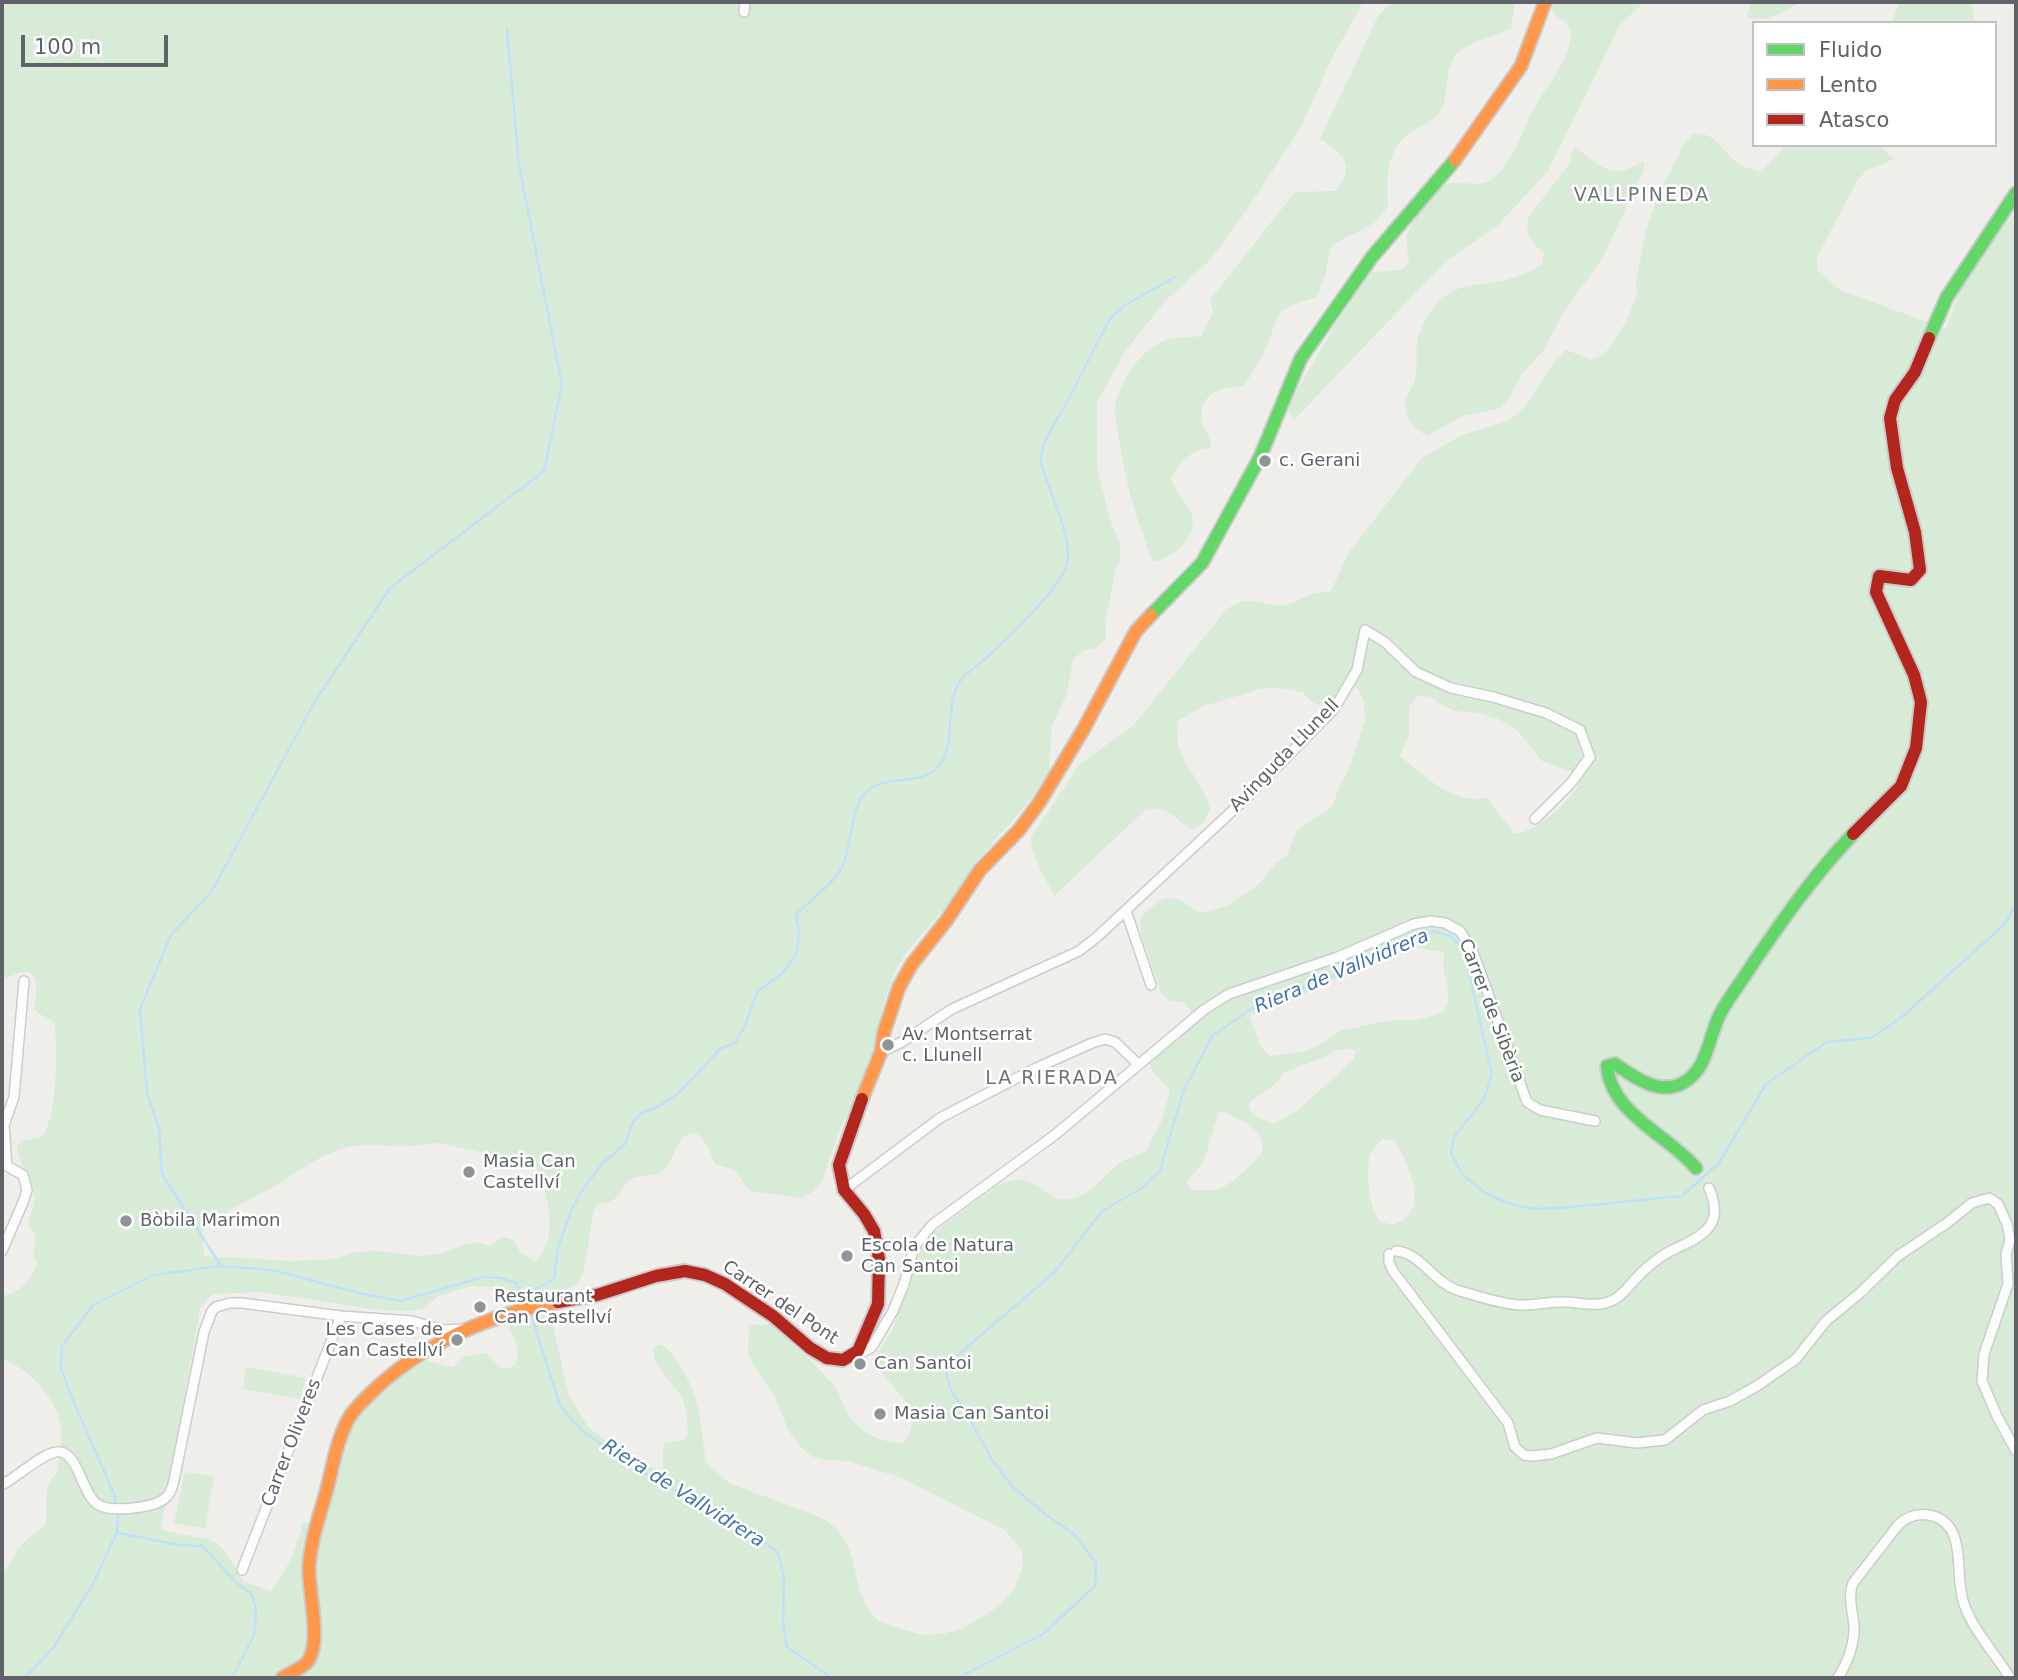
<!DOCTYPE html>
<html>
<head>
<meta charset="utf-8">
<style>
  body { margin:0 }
  #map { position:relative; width:2018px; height:1680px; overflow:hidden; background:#efeeea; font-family:"DejaVu Sans",sans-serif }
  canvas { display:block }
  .frame { position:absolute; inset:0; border:4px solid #5f6368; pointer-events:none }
  .legend { position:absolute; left:1752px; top:21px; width:245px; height:126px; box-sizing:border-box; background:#fff; border:2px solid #bfc1c3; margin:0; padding:9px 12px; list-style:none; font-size:21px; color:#5f6368 }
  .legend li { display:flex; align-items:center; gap:14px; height:35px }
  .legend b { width:35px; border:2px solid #bfc1c3 }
  .scale { position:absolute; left:21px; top:35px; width:147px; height:32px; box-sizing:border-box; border:4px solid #5f6368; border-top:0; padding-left:9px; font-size:21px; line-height:24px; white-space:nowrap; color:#5f6368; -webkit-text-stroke:5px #fff; paint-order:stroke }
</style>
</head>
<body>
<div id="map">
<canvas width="2018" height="1680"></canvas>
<div class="frame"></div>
<ul class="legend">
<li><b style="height:9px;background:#63d668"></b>Fluido</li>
<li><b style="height:9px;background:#ff974d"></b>Lento</li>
<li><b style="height:9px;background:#b3261e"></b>Atasco</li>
</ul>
<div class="scale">100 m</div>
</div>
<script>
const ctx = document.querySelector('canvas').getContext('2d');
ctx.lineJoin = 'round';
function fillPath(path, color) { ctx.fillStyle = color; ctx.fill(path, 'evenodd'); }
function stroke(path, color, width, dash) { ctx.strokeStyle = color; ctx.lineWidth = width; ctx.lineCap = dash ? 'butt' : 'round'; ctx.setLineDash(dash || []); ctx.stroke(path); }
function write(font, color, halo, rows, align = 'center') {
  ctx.font = font + ' "DejaVu Sans",sans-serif'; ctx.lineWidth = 5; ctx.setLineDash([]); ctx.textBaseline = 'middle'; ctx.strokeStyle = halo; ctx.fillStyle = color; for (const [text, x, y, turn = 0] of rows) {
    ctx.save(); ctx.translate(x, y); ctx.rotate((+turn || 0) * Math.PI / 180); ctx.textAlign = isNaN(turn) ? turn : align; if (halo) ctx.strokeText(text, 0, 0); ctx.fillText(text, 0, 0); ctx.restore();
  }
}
const green = new Path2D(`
  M2 2H1363L1330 62 1300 129 1248 208 1211 259 1165 301 1126 350 1097 402V468L1110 519 1120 545V559L1115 571 1106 619V639L1096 648 1082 651 1073 661 1066 696 1052 725 1049 772 1024 808 974 864 954 898 909 949 897 967 884 1002 867 1075 839 1132 822 1181 814 1191 802 1198 750 1191 734 1170 715 1164C710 1150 698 1119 681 1140 675 1148 672 1160 665 1169 657 1178 644 1174 634 1178 616 1186 628 1201 597 1204 587 1224 590 1273 576 1284 561 1295 536 1299 518 1305L503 1297 497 1287 470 1286 439 1296 423 1308 409 1311 371 1309 261 1292 212 1294 200 1309 161 1529C175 1535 204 1536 215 1542 228 1550 234 1570 244 1582L271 1591C288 1569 297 1549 303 1522L323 1526 347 1433C351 1425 355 1417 362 1410 371 1400 410 1365 421 1362 433 1359 441 1367 453 1367L465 1356 486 1353 502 1369 510 1368 516 1364C522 1348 512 1332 504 1319L549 1309 569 1396 589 1428 612 1445 647 1467 662 1469C665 1460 661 1452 664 1443L684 1440 688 1434C687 1423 687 1411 683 1400 675 1382 650 1367 654 1346L660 1344C671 1350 676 1359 682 1369 701 1399 701 1428 706 1462L729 1483 820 1517C869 1544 844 1593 880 1622L921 1635 943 1634 963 1628 993 1610 1013 1591 1023 1566 1022 1551 1005 1530 902 1478 848 1461 824 1460 811 1456 801 1447 788 1430 775 1397 753 1365 748 1352 749 1325 771 1324C791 1342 812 1361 830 1381 839 1389 842 1404 848 1414 857 1431 885 1445 904 1443 933 1401 877 1389 877 1354L893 1329 922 1241 998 1185C1039 1167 1041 1202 1068 1199 1091 1197 1104 1174 1121 1162 1129 1157 1138 1156 1146 1151L1161 1122 1170 1091 1152 1070 1149 1063 1195 1021 1185 1002C1174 1001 1167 1003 1161 992L1141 933 1140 919 1149 909 1161 900 1169 898 1182 901 1199 913 1227 906 1259 884 1276 863 1287 855 1297 830 1333 806 1339 787 1349 769 1365 720 1364 700 1357 688 1350 686C1328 696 1324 719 1303 692L1271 687 1257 690 1204 706 1179 720C1169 757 1202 776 1210 809L1204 822 1193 830C1172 819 1171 804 1144 811L1054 896C1046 877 1031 858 1031 837L1080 764 1134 725 1226 610C1255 590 1261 610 1289 604 1296 603 1302 597 1309 595 1315 592 1324 592 1331 591L1349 552 1423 457 1462 435 1505 422 1517 414 1527 404 1556 359 1566 350 1591 359 1604 355 1626 322 1637 295 1636 282 1646 231 1655 204 1672 167 1685 143 1694 133C1717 134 1719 147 1735 161 1741 167 1752 169 1761 172L1787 145H1879L1894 159 1866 171 1857 181 1817 257V270L1840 290 1946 329 1961 288 1995 236 2016 212V1678H2V1571C11 1568 10 1562 15 1554 22 1541 35 1534 45 1525 50 1506 40 1487 57 1473 60 1458 63 1437 60 1422 53 1394 28 1368 2 1359V1296C20 1293 33 1279 37 1262L33 1257C36 1244 39 1235 28 1225 28 1216 35 1208 35 1198 34 1180 17 1162 17 1146L22 1141 42 1137C59 1113 56 1051 55 1022L38 1013 34 1008C40 976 36 961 2 981ZM1417 695 1431 697 1441 705 1456 711 1478 713 1499 719 1518 731 1542 761 1577 774 1580 780 1578 787C1566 803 1534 835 1514 833L1487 798C1453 805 1423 775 1400 756L1409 735V707ZM1414 947 1445 953C1438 973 1457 995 1443 1012L1417 1020H1392L1340 1031 1323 1043 1304 1052 1270 1056 1261 1047 1249 1016C1305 995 1358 966 1414 947ZM1346 1049 1356 1050 1353 1060 1298 1110 1274 1124 1252 1114 1249 1105 1252 1100 1274 1085 1285 1072 1325 1057 1337 1050ZM1219 1111C1234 1116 1271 1131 1261 1153 1258 1159 1251 1165 1246 1169 1238 1177 1225 1189 1213 1190 1206 1191 1198 1190 1191 1190L1187 1182 1204 1161ZM1383 1139 1394 1140C1408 1163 1434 1213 1392 1225L1380 1221C1369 1209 1364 1167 1372 1151 1374 1146 1378 1143 1383 1139ZM438 1143 511 1159 537 1168C548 1197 560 1238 535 1262L520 1252 514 1240 503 1237 490 1246 478 1243 465 1244 440 1254 420 1256 376 1251 354 1252 335 1259 291 1261 204 1256 202 1232C225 1209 253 1199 280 1183 306 1167 330 1147 362 1145 377 1144 391 1147 406 1146 417 1146 427 1144 438 1143Z
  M1398 2H1515L1511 28C1496 37 1476 39 1461 50 1440 67 1452 98 1438 115 1431 123 1418 127 1410 133 1385 151 1387 178 1388 206 1367 234 1359 229 1332 245 1327 262 1325 281 1317 297L1291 305 1279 313 1265 351 1244 386C1224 387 1197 392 1202 421 1204 432 1210 432 1211 448 1189 451 1182 460 1171 478 1175 492 1189 505 1192 516 1197 540 1173 557 1153 562 1137 522 1125 482 1119 439 1118 429 1114 417 1115 407 1118 385 1139 353 1159 343 1172 336 1188 338 1201 336L1213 312 1210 300 1295 192 1336 191C1357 165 1343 154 1320 139L1378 16 1388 6Z
  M1552 2H1644L1620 25 1548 171 1497 226 1446 261 1295 419 1289 413 1290 403 1335 325 1371 272 1401 270 1409 263C1408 254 1406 245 1407 236 1409 223 1436 186 1449 183 1466 180 1480 190 1495 177 1516 158 1523 127 1537 103 1549 83 1565 66 1570 42 1572 34 1570 28 1566 22 1557 18 1551 12 1552 2Z
  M1751 2H1801C1783 11 1768 24 1747 17Z
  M1900 2H1971L1975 22 1891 23Z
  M1574 146C1587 155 1605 174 1621 171 1629 169 1636 164 1644 162L1643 172 1603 257 1562 315 1543 351 1522 374 1508 400 1500 408 1463 416 1427 436C1413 427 1400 415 1407 397 1408 392 1412 388 1414 383 1420 367 1413 351 1419 335 1449 259 1491 302 1542 263L1544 253C1531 242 1525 236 1528 218L1569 164Z
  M246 1367 306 1378 300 1399 243 1389Z
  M185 1472 214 1477 205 1529 174 1523Z`);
const stream = new Path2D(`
  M221 1266 162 1174 159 1128 147 1093 140 1009 171 935 212 891 315 701 390 588 544 471 562 385 519 165 507 29
  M522 1292H530L554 1279 558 1247 571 1211 583 1189 602 1164 625 1144 632 1124 640 1114 661 1105 679 1093 720 1049 736 1042 746 1023 757 992 784 972 797 952 799 933 796 915C810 899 836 883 843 865 850 847 852 813 861 798 879 771 917 789 938 767 957 747 944 705 960 681 966 673 976 667 984 660 1004 642 1061 588 1067 564 1073 541 1053 501 1046 477 1044 473 1041 467 1041 462 1040 442 1057 421 1066 404 1081 375 1095 347 1110 319L1122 307 1175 277
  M531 1314 560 1406 582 1431 652 1478 747 1528 778 1553 784 1579 783 1623 787 1647 832 1678
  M118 1533 179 1545 202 1546 236 1582 252 1595 256 1610 254 1635 232 1678
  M25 1678 53 1648 93 1584 117 1532 118 1517 115 1496 74 1403 61 1368 62 1346 93 1305 154 1275 221 1266 272 1270 363 1294 400 1301 483 1277 500 1278 516 1283 527 1304
  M958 1678 1043 1634 1095 1586 1096 1563 1074 1534 1046 1515 1013 1487 992 1460 964 1409 951 1391 946 1370 961 1352 1054 1273 1102 1211 1142 1188 1160 1171 1183 1092 1212 1036 1251 1009 1315 984 1433 931 1450 936 1463 947 1492 1074 1484 1099 1454 1137 1451 1153 1462 1174 1484 1192 1507 1203 1535 1209 1572 1207 1682 1196 1719 1163 1766 1084 1827 1042 1871 1038 1903 1016 2005 924 2016 904`);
const street = new Path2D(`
  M744 12 745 2
  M1126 911 1151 985
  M881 1052 902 1042 952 1009 1079 951 1097 937 1243 801 1334 709 1357 670 1365 630 1385 642 1416 672 1451 688 1493 697 1546 713 1580 730 1590 757 1571 783 1535 819
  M7 1166 4 1125 14 1097 24 981
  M844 1190 940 1118 1034 1069 1092 1043 1105 1039 1115 1042 1138 1064
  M2 1251 24 1200 27 1190 23 1175 7 1166
  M1396 1251C1421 1253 1433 1282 1457 1290 1477 1296 1500 1304 1520 1305 1535 1305 1549 1302 1563 1302 1582 1302 1598 1309 1615 1299 1622 1295 1626 1289 1631 1284 1644 1269 1658 1256 1677 1248 1707 1234 1724 1223 1709 1188
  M1389 1254V1262L1393 1271 1508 1423 1515 1447 1524 1455 1532 1456 1551 1454 1597 1438 1637 1443 1665 1440 1703 1410 1730 1401 1757 1386 1796 1359 1826 1321 1860 1293 1898 1256 1947 1223 1972 1203 1989 1198 1998 1204 2007 1224 2010 1240 2006 1254 2008 1284 1984 1354 1982 1381 1997 1416 2016 1451
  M858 1351 863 1352 872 1347 893 1311 904 1284 914 1247 932 1225 1056 1134 1205 1009 1229 994 1338 957 1414 924 1431 921 1445 923 1460 931 1473 952 1527 1102 1540 1110 1595 1121
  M2 1485C16 1478 48 1448 61 1452 79 1456 82 1493 97 1504 109 1513 153 1508 164 1499 171 1494 172 1488 174 1480L204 1332 212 1311 216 1307 230 1303H242L341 1316 412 1321 443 1330 463 1329
  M242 1570 341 1316
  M1838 1678C1847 1663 1854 1647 1854 1629 1854 1614 1847 1598 1853 1583L1899 1524C1907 1517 1918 1513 1929 1515 1970 1523 1953 1576 1964 1604 1974 1632 1995 1653 2010 1678`);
const fast = new Path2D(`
  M1929 338 1947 297 2016 193
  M1151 615 1202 563 1260 457 1301 358 1372 257 1455 160
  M1696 1168C1668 1135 1611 1114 1607 1066L1615 1064C1634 1077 1659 1096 1683 1083 1708 1069 1708 1038 1720 1014 1729 997 1742 981 1752 965 1783 919 1815 874 1853 834`);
const slow = new Path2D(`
  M1455 160 1521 66 1545 2
  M862 1099 881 1052 884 1032 899 987 912 964 946 921 980 870 1019 830 1039 803 1083 730 1136 631 1151 615
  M282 1678C290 1673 303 1668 308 1661 322 1641 308 1591 309 1566 311 1540 320 1514 327 1489 333 1465 337 1439 349 1418 354 1409 363 1401 370 1394 419 1345 490 1314 558 1302`);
const jam = new Path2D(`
  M1853 834 1901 786 1916 748 1921 702 1914 675 1876 592 1879 576 1911 580 1920 570 1915 532 1897 468 1890 418 1895 400 1915 372 1929 338
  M558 1302 597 1295 656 1276 685 1271 705 1275 725 1284 773 1316 810 1348 827 1358 843 1360 858 1351 878 1304 879 1259 874 1231 864 1214 844 1190 839 1165 862 1099`);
const markers = [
  [1265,461,7,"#919496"],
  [888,1045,7,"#919496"],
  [469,1172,7,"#919496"],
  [126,1221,7,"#919496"],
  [847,1256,7,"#919496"],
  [480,1307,7,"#919496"],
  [457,1340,7,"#919496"],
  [860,1364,7,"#919496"],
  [880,1414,7,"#919496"]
];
const poiNames = [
  ["c. Gerani",1279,461],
  ["Av. Montserrat",902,1035],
  ["c. Llunell",902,1056],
  ["Masia Can",483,1162],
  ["Castellví",483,1183],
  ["Bòbila Marimon",140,1221],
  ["Escola de Natura",861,1246],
  ["Can Santoi",861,1267],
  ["Restaurant",494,1297],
  ["Can Castellví",494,1318],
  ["Les Cases de",443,1330,"right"],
  ["Can Castellví",443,1351,"right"],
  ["Can Santoi",874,1364],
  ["Masia Can Santoi",894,1414]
];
const streetNames = [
  ["Avinguda Llunell",1285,756,-46],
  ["Carrer de Sibèria",1491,1011,69],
  ["Carrer del Pont",780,1303,34],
  ["Carrer Oliveres",292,1443,-69]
];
const neighbourhoodNames = [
  ["VALLPINEDA",1642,196],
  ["LA RIERADA",1052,1079]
];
const waterNames = [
  ["Riera de Vallvidrera",1342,972,-23],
  ["Riera de Vallvidrera",683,1494,32]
];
fillPath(green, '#d8ebd6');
stroke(stream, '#bfe0f9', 2.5);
stroke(street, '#cbcccc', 12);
stroke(fast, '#cacacb', 16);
stroke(slow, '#cacacb', 16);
stroke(jam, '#cacacb', 16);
stroke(street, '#fdfcfc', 9);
stroke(fast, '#63d668', 12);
stroke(slow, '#ff974d', 12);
stroke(jam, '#b3261e', 12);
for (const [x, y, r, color] of markers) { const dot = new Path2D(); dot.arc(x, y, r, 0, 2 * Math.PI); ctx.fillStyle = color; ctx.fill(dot); stroke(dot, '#fff', 2.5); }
write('18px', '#5f6368', '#fff', poiNames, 'left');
write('18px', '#5f6368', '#fff', streetNames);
ctx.letterSpacing = '2px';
write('19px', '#70757a', '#fff', neighbourhoodNames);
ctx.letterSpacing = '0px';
write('italic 19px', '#4174aa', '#fff', waterNames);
</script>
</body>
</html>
